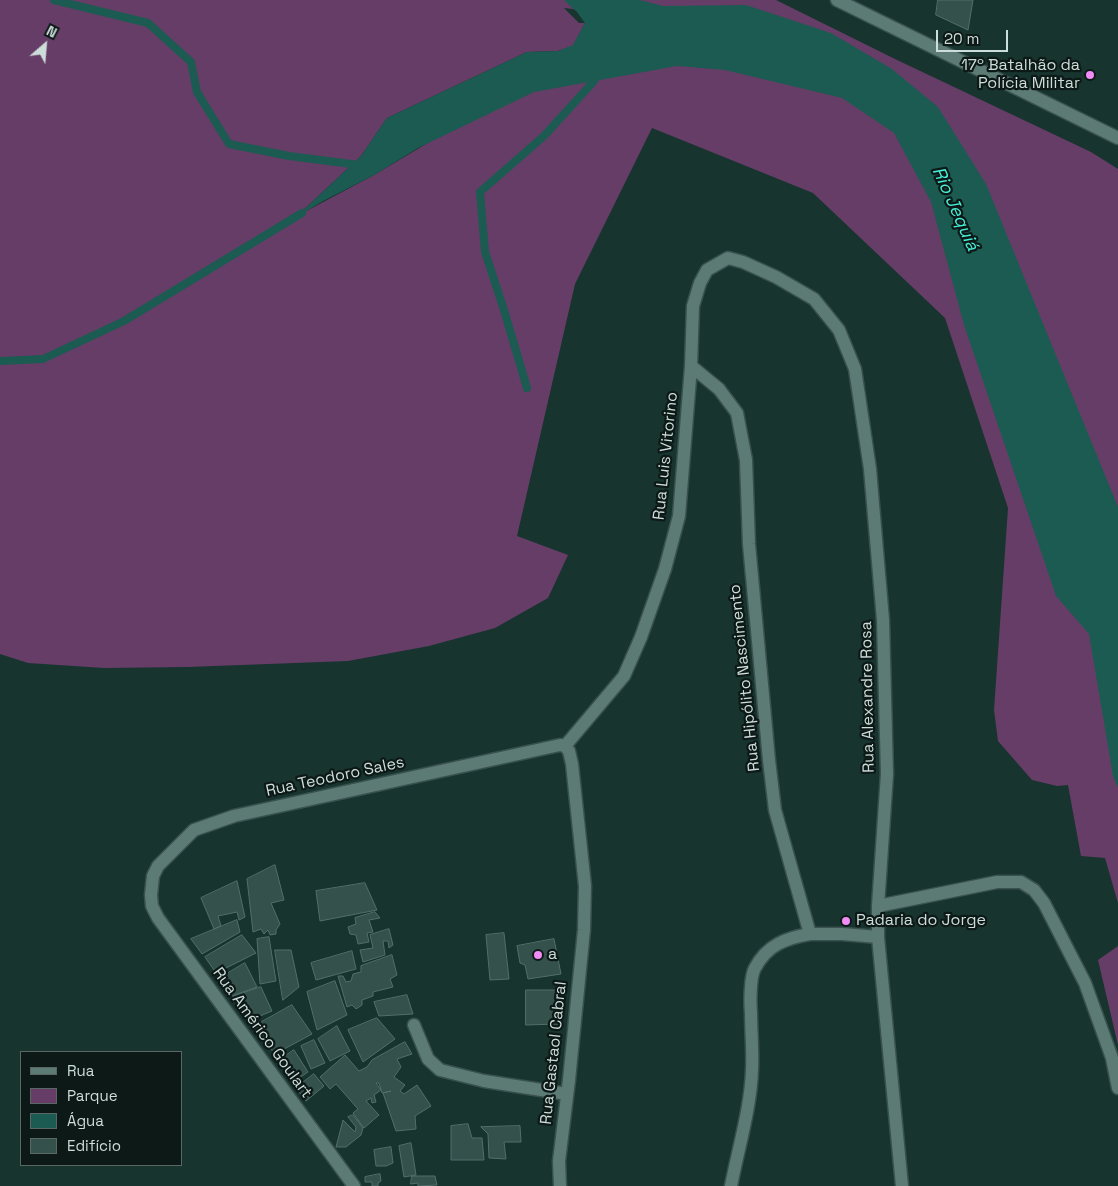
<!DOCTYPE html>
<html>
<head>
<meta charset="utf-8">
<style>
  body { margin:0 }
  #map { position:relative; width:1118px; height:1186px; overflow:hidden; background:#17342f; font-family:"Space Grotesk",sans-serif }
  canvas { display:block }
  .legend { position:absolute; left:20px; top:1051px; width:162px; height:115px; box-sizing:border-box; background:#0d1917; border:1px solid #5a6765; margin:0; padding:6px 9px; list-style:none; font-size:15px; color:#cdddda }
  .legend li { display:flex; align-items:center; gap:10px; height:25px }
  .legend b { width:25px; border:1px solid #5a6765 }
  .north { position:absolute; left:20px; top:20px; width:50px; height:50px; -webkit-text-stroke:4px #0d1917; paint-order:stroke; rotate:27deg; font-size:14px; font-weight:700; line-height:20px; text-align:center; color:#cdddda }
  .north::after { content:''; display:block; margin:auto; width:18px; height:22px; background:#cdddda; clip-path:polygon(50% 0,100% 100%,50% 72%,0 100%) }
  .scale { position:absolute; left:936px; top:30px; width:72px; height:22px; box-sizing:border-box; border:2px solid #cdddda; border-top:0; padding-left:6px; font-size:15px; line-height:18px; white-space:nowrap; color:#cdddda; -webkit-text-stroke:4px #0d1917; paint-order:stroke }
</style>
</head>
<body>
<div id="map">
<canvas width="1118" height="1186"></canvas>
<ul class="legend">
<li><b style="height:6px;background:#5c7b75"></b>Rua</li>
<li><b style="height:14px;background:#663d67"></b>Parque</li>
<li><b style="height:14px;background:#1c5b52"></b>Água</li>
<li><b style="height:14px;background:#34514c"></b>Edifício</li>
</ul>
<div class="north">N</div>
<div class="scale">20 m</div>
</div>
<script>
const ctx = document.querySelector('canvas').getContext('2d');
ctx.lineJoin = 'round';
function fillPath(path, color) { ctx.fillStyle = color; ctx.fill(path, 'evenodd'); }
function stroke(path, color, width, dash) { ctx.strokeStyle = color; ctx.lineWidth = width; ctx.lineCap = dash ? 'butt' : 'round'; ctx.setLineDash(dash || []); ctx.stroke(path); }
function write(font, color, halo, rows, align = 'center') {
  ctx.font = font + ' "Space Grotesk",sans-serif'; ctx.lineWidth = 4.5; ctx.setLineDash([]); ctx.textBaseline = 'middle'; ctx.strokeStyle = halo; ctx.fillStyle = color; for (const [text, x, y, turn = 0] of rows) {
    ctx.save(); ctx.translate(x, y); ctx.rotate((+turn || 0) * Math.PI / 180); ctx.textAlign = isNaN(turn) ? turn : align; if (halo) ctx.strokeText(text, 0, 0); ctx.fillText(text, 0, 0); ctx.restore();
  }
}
const green = new Path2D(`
  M0 0H776L895 59 1091 152 1118 169V542L928 115 663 19 564 8 579 23H585L573 46 558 51 527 52 387 118 361 156 297 216 374 175 530 82 676 55 846 89 902 125 1098 630 1118 743V903L1105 858 1081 856 1068 785 1057 786 1032 780 998 741 994 710 1008 508 945 318 813 193 652 128 575 284 517 536 568 555 548 598 495 628 429 646 348 661 188 667 104 668 28 663 0 654Z
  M1118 946V1045L1098 960Z`);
const water = new Path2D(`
  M564 0H640L663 6 746 5 831 33 892 69 938 107 986 184 1118 507V788L1113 776 1089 634 1056 596 964 325 931 202 894 133 842 98 725 70 677 66 534 92 418 148 374 175 323 201 295 218 361 156 387 118 527 52 558 51 573 45 585 23 577 12Z`);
const stream = new Path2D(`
  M54 0 148 23 191 62 197 92 229 144 289 156 359 165
  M0 361 43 359 124 321 302 213
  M527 388 504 310 485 252 480 192 544 136 594 81 597 73`);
const building = new Path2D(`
  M938 0H973L968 30 936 15Z
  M275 865 284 900 271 903 280 924 276 930V934L270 935 268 930 264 934 261 929 253 932 247 879Z
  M237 881 245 917 239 920 237 912 218 916 221 926 214 929 201 898Z
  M365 883 377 910 320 921 316 891Z
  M375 912 380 918 369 920 373 932 367 933 369 942 358 944 356 935 350 934 348 927 356 924 355 918Z
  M237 920 240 932 202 954 191 939Z
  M389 929 393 945 389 948 388 941H383L385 955 363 962 360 950 373 948 370 935Z
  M504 933 509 979 490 980 486 935Z
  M242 935 256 953 216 973 205 957Z
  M269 937 276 981 260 984 257 939Z
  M554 939 561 974 528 979 525 965 520 963 517 946Z
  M275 950H291L299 987 283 1000Z
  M352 951 356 969 316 980 311 963Z
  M392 955 397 975 390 979 393 987 373 992V996L362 1000V1005L356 1009 352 1005 347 1007 338 976H343L346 982 351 981 353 974 361 972V966Z
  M245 963 257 987 232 996 220 978Z
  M335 981 347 1015 317 1030 307 992Z
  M261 987 272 1011 248 1021 233 997Z
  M526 990H558V1024L526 1025Z
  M407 995 413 1014 379 1016 374 1002Z
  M292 1005 312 1034 275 1054 253 1027Z
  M377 1018 395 1039 363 1062 348 1030Z
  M337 1026 350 1051 330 1061 318 1039Z
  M314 1040 325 1063 311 1069 301 1046Z
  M405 1042 412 1054 397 1059 401 1067 394 1077 405 1085 400 1091 404 1094 417 1085 431 1106 415 1116 416 1129 396 1131 383 1093 391 1091 382 1093 379 1083H376L381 1090 374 1095 376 1102 372 1103 371 1098 366 1101 379 1115 364 1128 353 1113 358 1109 336 1084 330 1089 320 1077 345 1055 359 1071 367 1067 372 1060Z
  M294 1050 308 1072 299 1078 284 1057Z
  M314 1074 324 1086 306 1101 296 1088Z
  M353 1115 363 1128 361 1135 346 1147H336L343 1120 355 1132 356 1127 348 1117Z
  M468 1124 472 1138H482L484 1160H451V1126Z
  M520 1126 521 1142H504L506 1159 489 1158 488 1134 481 1127Z
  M411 1143 416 1175 404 1177 399 1146Z
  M391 1147 393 1163 386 1166H376L374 1150Z
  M380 1174 381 1181 378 1183V1186H372V1182H365V1177Z
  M412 1176H435L437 1185 418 1186V1183L411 1184Z`);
const street = new Path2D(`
  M691 366 719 389 737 413 746 460 749 544 769 760 775 810 810 934H842L878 937
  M565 746 624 676 641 637 665 569 679 516 691 366 693 306 700 283 707 270 728 258 743 262 776 277 814 299 839 330 855 369 870 469 883 620 887 774 878 906V937L902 1186
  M878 906 997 882H1021L1034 890 1044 903 1085 983 1112 1058 1118 1088
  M414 1025 428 1059 440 1070 484 1081 567 1094
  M354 1186 158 918 152 906 151 895 153 876 158 866 194 830 234 816 560 745 565 746
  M560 1186 559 1161 569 1080 584 930 585 886 572 764 569 751 565 746
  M731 1186C738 1150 751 1106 752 1070 753 1051 751 1032 751 1013 750 1003 750 976 755 968 767 945 786 938 810 934`);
const secondary = new Path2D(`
  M837 0 1118 138`);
const markers = [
  [1090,75,5,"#f18bf5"],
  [846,921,5,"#f18bf5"],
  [538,955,5,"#f18bf5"]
];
const poiNames = [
  ["17º Batalhão da",1080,66,"right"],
  ["Polícia Militar",1080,84,"right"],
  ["Padaria do Jorge",856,921],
  ["a",548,955]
];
const streetNames = [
  ["Rua Luis Vitorino",666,456,-84],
  ["Rua Hipólito Nascimento",745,678,-96],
  ["Rua Alexandre Rosa",868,697,-91],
  ["Rua Teodoro Sales",335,777,-12],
  ["Rua Américo Goulart",262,1033,54],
  ["Rua Gastaol Cabral",554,1053,-84]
];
const waterNames = [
  ["Rio Jequiá",955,209,66]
];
fillPath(green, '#663d67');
fillPath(water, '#1c5b52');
stroke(stream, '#1c5b52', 8);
fillPath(building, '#34514c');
stroke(building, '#526f6a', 1);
stroke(street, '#39514e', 15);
stroke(secondary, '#39514e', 15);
stroke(street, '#5c7b75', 12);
stroke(secondary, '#5c7b75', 12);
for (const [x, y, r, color] of markers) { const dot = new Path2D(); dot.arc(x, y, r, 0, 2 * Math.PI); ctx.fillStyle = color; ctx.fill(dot); stroke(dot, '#0d1917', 2); }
write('16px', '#cdddda', '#0d1917', poiNames, 'left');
write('16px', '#cdddda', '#0d1917', streetNames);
write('italic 18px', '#47edd7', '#0d1917', waterNames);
</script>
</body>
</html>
